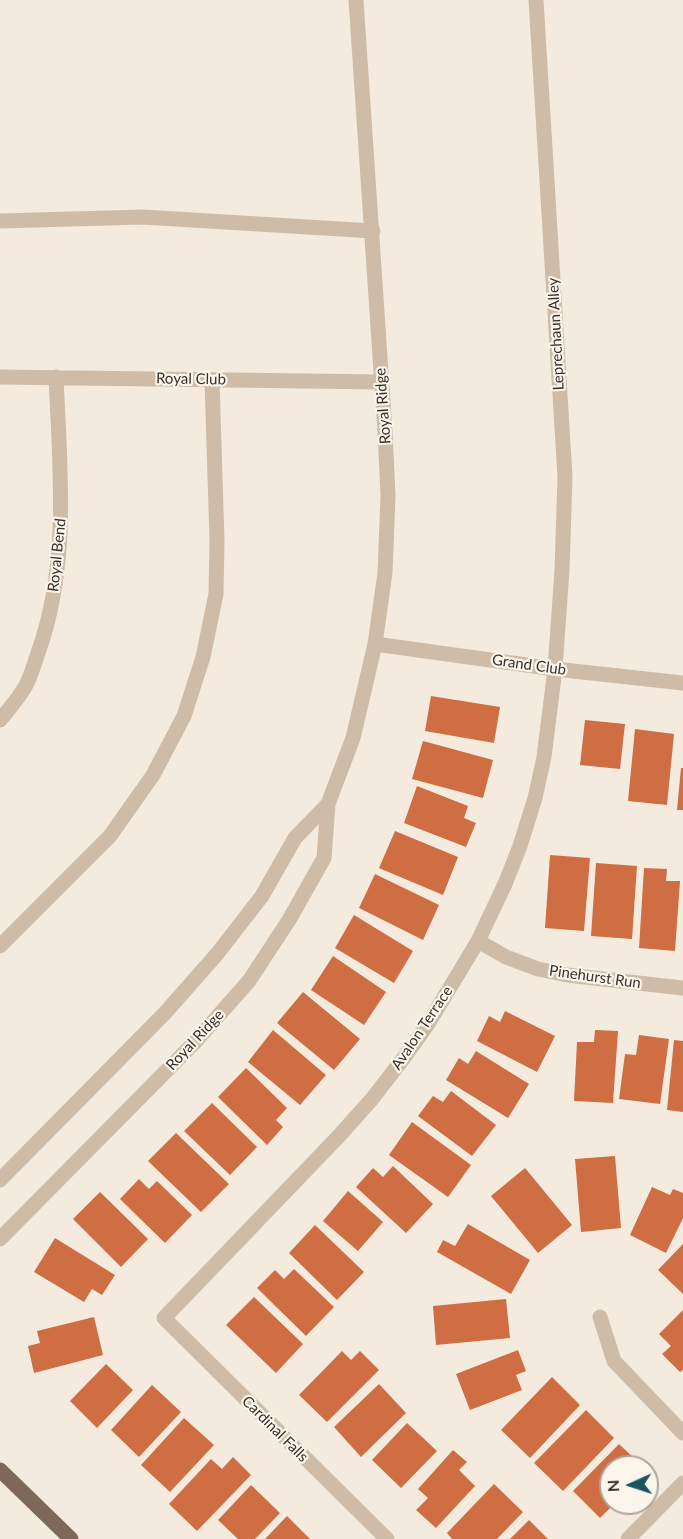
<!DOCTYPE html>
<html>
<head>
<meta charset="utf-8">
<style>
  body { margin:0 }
  #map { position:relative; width:683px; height:1539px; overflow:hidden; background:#f4ebde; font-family:Lato,sans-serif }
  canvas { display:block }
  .north { position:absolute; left:599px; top:1455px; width:60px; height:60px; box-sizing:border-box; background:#fbf5eb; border:2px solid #aea69d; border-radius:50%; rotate:267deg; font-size:16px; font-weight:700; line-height:24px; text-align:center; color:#3a2f29 }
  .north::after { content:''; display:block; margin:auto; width:21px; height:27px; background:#1b565f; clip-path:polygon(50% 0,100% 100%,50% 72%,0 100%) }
</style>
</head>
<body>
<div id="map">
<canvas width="683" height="1539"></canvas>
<div class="north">N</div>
</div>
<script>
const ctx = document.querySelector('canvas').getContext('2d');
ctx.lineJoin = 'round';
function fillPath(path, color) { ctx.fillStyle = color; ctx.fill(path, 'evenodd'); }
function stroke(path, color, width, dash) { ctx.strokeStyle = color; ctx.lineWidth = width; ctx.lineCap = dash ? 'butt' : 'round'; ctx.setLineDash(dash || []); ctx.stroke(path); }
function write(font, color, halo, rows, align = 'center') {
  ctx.font = font + ' Lato,sans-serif'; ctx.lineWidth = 4.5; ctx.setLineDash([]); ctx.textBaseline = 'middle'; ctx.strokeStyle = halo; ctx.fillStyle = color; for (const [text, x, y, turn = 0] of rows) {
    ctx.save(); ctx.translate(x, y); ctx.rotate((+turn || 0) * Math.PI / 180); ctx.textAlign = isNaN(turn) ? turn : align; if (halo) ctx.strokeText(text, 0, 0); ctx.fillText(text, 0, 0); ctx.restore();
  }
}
const building = new Path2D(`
  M431 696 500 707 494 743 425 731Z
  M585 720 625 724 620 769 580 765Z
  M635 729 674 734 667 805 628 801Z
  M423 741 493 760 483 798 412 779Z
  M681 768H683V810H677Z
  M417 786 468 806 464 818 476 823 466 847 404 823Z
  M395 831 458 857 443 895 379 868Z
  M550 855 590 858 584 931 545 928Z
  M596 863 637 866 632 939 591 936Z
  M644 868 667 869 666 881H680L675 951 639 948Z
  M375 874 439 905 423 940 359 908Z
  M354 915 413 951 394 983 335 948Z
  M333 956 386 992 364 1025 311 990Z
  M303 992 360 1039 334 1070 277 1023Z
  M505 1011 555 1036 537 1072 477 1041 489 1016 500 1022Z
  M273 1030 326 1075 300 1105 248 1062Z
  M595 1030 618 1031 613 1103 574 1101 577 1042H594Z
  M639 1035 669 1039 660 1104 619 1099 625 1054 636 1055Z
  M674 1040 683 1041V1112L667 1110Z
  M476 1051 529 1084 508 1118 446 1080 459 1058 468 1064Z
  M246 1068 287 1108 276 1120 283 1127 267 1145 218 1097Z
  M451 1091 496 1125 472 1156 418 1116 433 1096 443 1102Z
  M212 1103 257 1147 230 1175 184 1131Z
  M412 1122 471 1165 448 1197 389 1155Z
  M176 1133 229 1184 201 1212 148 1161Z
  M615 1156 621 1228 581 1232 575 1159Z
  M393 1166 433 1204 406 1233 356 1187 373 1168 383 1177Z
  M525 1168 572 1225 538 1253 491 1196Z
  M139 1179 149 1189 157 1181 192 1215 165 1243 120 1199Z
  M652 1187 670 1195 673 1189 683 1193V1218L666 1253 630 1235Z
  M348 1191 383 1222 358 1251 323 1221Z
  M100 1192 148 1239 121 1267 73 1219Z
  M468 1224 530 1260 511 1294 437 1252 443 1240 455 1246Z
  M315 1225 364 1272 337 1300 289 1253Z
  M55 1238 115 1275 102 1295 92 1289 84 1302 34 1272Z
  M683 1244V1294L658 1270Z
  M294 1269 334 1307 306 1336 257 1288 275 1270 284 1279Z
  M254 1297 303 1344 276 1373 226 1325Z
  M506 1299 510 1338 436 1345 433 1306Z
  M683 1310V1370L680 1372 662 1354 671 1346 659 1334Z
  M94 1317 103 1355 34 1373 28 1346 40 1343 37 1331Z
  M518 1350 526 1371 516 1375 522 1390 470 1410 456 1374Z
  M342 1351 351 1360 360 1351 379 1370 327 1422 299 1395Z
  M106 1364 133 1390 97 1428 70 1401Z
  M552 1377 580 1405 530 1458 501 1430Z
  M379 1384 406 1413 361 1457 334 1427Z
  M152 1385 181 1412 139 1457 111 1430Z
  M586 1410 614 1438 563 1491 534 1463Z
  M184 1418 214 1445 170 1492 141 1465Z
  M407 1423 437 1451 401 1488 372 1460Z
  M619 1444 636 1460 630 1467H611V1503H615L600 1518 573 1491Z
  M453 1450 467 1462 459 1470 475 1486 436 1528 416 1510 428 1498 418 1489Z
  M233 1457 251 1475 197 1531 169 1504 211 1459 222 1469Z
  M494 1484 523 1512 497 1539H452L447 1533Z
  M251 1485 280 1513 255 1539H238L218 1520Z
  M287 1516 310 1539H265Z
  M529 1520 548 1539H510Z`);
const minor = new Path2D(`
  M0 221 143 217 373 231
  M0 377 382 382
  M375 644 555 669 683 683
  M0 720C9 709 18 699 25 687 31 677 34 664 38 653 70 564 60 470 56 377
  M478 941 506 957 538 969 567 975 683 988
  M0 946 110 836 153 775 184 716 203 657 216 594 217 541 212 380
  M0 1180 165 1013 217 954 262 896 295 838 328 804
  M0 1239 195 1042 249 981 289 920 324 858 328 804 353 738 375 644 385 573 388 496 385 431 356 0
  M600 1317 614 1361 683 1433
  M387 1539 164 1318 338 1137 372 1099 406 1055 428 1024 478 941 505 884 520 846 535 798 544 757 555 669 562 570 565 477 536 0
  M628 1539 683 1483`);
const major = new Path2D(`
  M0 1470 71 1539`);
const streetNames = [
  ["Leprechaun Alley",556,334,-93],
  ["Royal Club",191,379,1],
  ["Royal Ridge",383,406,-94],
  ["Royal Bend",57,555,-84],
  ["Grand Club",529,665,8],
  ["Pinehurst Run",595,977,8],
  ["Avalon Terrace",422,1028,-56],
  ["Royal Ridge",195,1040,-47],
  ["Cardinal Falls",275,1429,45]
];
fillPath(building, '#ce6e42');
stroke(minor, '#cebca8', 15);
stroke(major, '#7d6859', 15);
write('15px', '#3a2f29', '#fbf5eb', streetNames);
</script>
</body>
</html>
